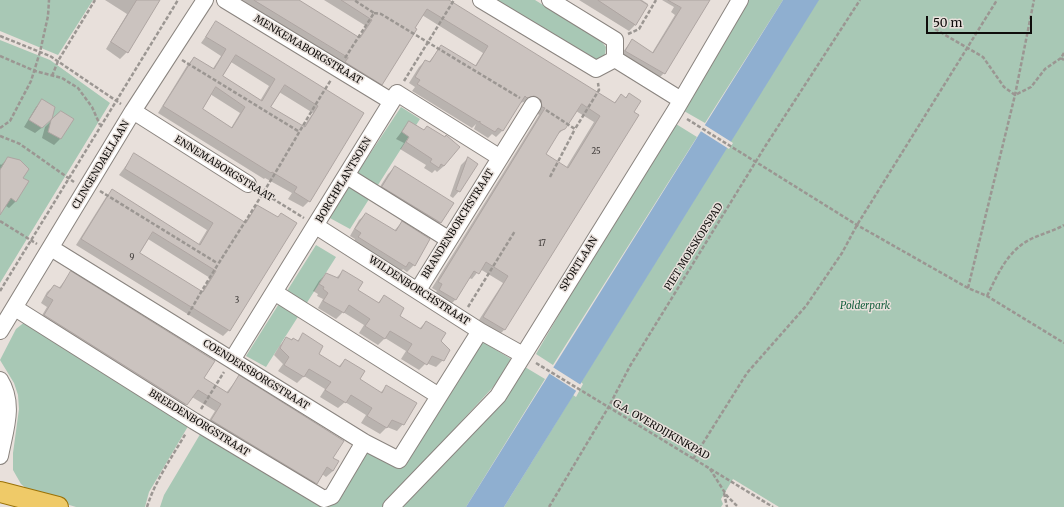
<!DOCTYPE html>
<html>
<head>
<meta charset="utf-8">
<style>
  body { margin:0 }
  #map { position:relative; width:1064px; height:507px; overflow:hidden; background:#e8e0db; font-family:Merriweather,serif }
  canvas { display:block }
  .scale { position:absolute; left:926px; top:16px; width:106px; height:18px; box-sizing:border-box; border:2px solid #0f0d0b; border-top:0; padding-left:5px; font-size:12px; line-height:14px; white-space:nowrap; color:#0f0d0b; -webkit-text-stroke:3px #e8e0db; paint-order:stroke }
</style>
</head>
<body>
<div id="map">
<canvas width="1064" height="507"></canvas>
<div class="scale">50 m</div>
</div>
<script>
const ctx = document.querySelector('canvas').getContext('2d');
ctx.lineJoin = 'round';
function fillPath(path, color) { ctx.fillStyle = color; ctx.fill(path, 'evenodd'); }
function stroke(path, color, width, dash) { ctx.strokeStyle = color; ctx.lineWidth = width; ctx.lineCap = dash ? 'butt' : 'round'; ctx.setLineDash(dash || []); ctx.stroke(path); }
function write(font, color, halo, rows, align = 'center') {
  ctx.font = font + ' Merriweather,serif'; ctx.lineWidth = 3; ctx.setLineDash([]); ctx.textBaseline = 'middle'; ctx.strokeStyle = halo; ctx.fillStyle = color; for (const [text, x, y, turn = 0] of rows) {
    ctx.save(); ctx.translate(x, y); ctx.rotate((+turn || 0) * Math.PI / 180); ctx.textAlign = isNaN(turn) ? turn : align; if (halo) ctx.strokeText(text, 0, 0); ctx.fillText(text, 0, 0); ctx.restore();
  }
}
const green = new Path2D(`
  M0 0H93L58 55 0 31Z
  M494 0H535L601 41 606 47 605 55 596 61Z
  M741 0H783L705 123 684 111 688 99Z
  M818 0H1064V507H779L733 479 721 499 723 504 721 507H504L573 395 576 397 583 384 581 382Z
  M0 40 50 60 110 103 0 283Z
  M401 107 420 119 350 229 328 217Z
  M676 124 697 137 553 365 536 354 590 261Z
  M316 245 336 257 266 367 246 356Z
  M26 321 190 423 149 492 145 507H76L33 494 21 484 13 470V453L19 409 18 395 14 383 0 360 16 329Z
  M480 340 511 359 495 385 382 507H160L164 495 202 431 316 502 366 451 400 469Z
  M525 367 545 379 466 507H400Z`);
const water = new Path2D(`
  M783 0H819L504 507H466Z`);
const pier = new Path2D(`
  M703 124 733 143 729 149 699 130Z
  M551 366 581 385 578 392 547 372Z`);
const shadow = new Path2D(`
  M105 0H159L127 52 120 59 106 49 127 14Z
  M238 0H287L359 38 366 26 324 0H446L614 103 621 95 625 98 629 94 504 330 498 336 477 323 503 283 480 269 472 279 469 278 455 300 449 306 433 296 437 291 432 288 539 115 527 101 520 103 502 131 496 137 492 134 488 138 474 129 476 124 472 128 412 91 415 87 409 83 419 67 425 61 428 63 442 46 475 66 483 53 422 15 381 84 375 90ZM576 111 594 122 566 168 545 154 556 136 564 129Z
  M579 0H642L648 4 635 25 629 31Z
  M662 0H709L664 73 658 79 619 57 632 40 652 53 675 15 671 12 674 7Z
  M216 22 363 114 309 201 303 207 288 199 292 193 265 178 264 179 158 113 188 64 194 58 212 70 221 56 201 43ZM231 62 269 86 260 101 221 77ZM279 92 313 113 303 127 270 107ZM210 94 240 113 231 128 201 109Z
  M42 101 44 126 35 133 24 127 36 107Z
  M72 119 60 139 54 145 42 138 45 127 52 120Z
  M409 122 424 131 444 166 437 172 435 170 432 173 424 168 426 165 400 149 404 143 396 139Z
  M134 155 244 223 257 206 229 330 223 336 76 245 106 197 112 191 198 245 207 230 119 175ZM148 239 210 278 201 293 139 254Z
  M9 158 22 178 16 201 9 208 0 202V164L1 165Z
  M468 158 459 191 453 198 450 196 461 165Z
  M395 167 452 203 440 223 434 229 376 193 388 174Z
  M366 214 394 231 402 222 414 265 407 272 403 269 399 273 353 244 355 239 350 236 359 220Z
  M343 271 357 290 378 303 384 296 398 316 419 329 426 322 440 341 443 360 436 367 426 363 419 370 401 359 406 351 385 338 378 345 359 333 364 325 343 312 336 319 318 308 323 299 317 296 318 294 313 291 319 281 326 274 336 278Z
  M71 273 203 378 226 393 239 377 332 458 333 471 326 477 322 474 309 490 205 427 215 411 192 397 180 411 38 322 47 307 41 303 47 292 54 286 58 289Z
  M304 335 317 354 338 367 345 360 359 379 380 393 387 386 403 424 397 431 387 427 380 434 361 423 366 415 345 402 338 408 320 397 325 389 304 376 297 383 278 371 283 364 274 355 280 345 287 338 297 341Z`);
const building = new Path2D(`
  M137 0H160L128 53 111 42Z
  M254 0H299L360 38 372 20 341 0H449L615 103 621 94 626 98 629 93 641 101 634 112 639 115 505 330 483 317 508 276 486 262 479 274 474 271 456 300 439 290 442 284 438 282 545 108 542 107 541 100 534 96 527 98 525 96 503 131 498 128 495 132 480 123V121L479 122 417 84 420 80 415 77 425 60 430 62 441 45 476 66 488 46 427 9 415 28 417 29 382 85 345 62 348 58ZM582 104 600 116 568 168 546 154 560 131 565 129Z
  M598 0H640L648 5 636 25Z
  M668 0H710L665 74 625 51 632 39 653 53 681 8Z
  M216 21 364 113 310 202 294 192 297 187 272 172 271 173 163 106 194 57 214 69 226 49 206 37ZM236 55 275 79 262 101 223 76ZM285 85 318 106 305 127 271 107ZM216 87 245 107 232 128 203 109Z
  M42 99 55 107 52 119 42 128 29 120Z
  M61 111 74 119 61 139 48 132 51 120Z
  M409 121 424 130 427 126 445 137 446 135 460 147 444 166 441 164 439 168 430 162 432 159 406 142 409 137 402 132Z
  M134 153 246 223 257 205 278 217 281 213 297 223 230 331 81 239 112 189 200 245 213 223 125 169ZM153 232 216 271 203 292 140 253Z
  M8 157 20 160 29 169 23 178 29 181 16 202 11 198 0 215V170Z
  M468 157 478 164 460 192 456 190Z
  M395 166 454 203 441 223 382 187Z
  M366 213 396 231 402 221 430 239 415 266 409 262 406 267 358 237 361 233 355 229Z
  M343 270 363 282 358 290 379 303 384 295 404 308 400 316 421 329 426 321 446 333 441 341 450 350 444 361 432 356 427 365 407 352 412 344 390 331 385 339 365 326 370 319 349 305 344 313 323 301 328 293 323 289 324 287 319 284 326 273 338 278Z
  M71 271 215 361 204 378 228 393 239 375 344 441 333 458 339 461 333 471 327 467 317 484 211 420 221 404 198 390 187 405 44 315 53 300 46 296 54 285 60 288Z
  M303 333 323 346 319 354 340 367 345 359 365 371 360 379 382 393 386 385 417 403 404 425 392 420 387 428 367 416 372 408 351 395 346 403 325 390 331 382 309 369 304 377 284 365 289 357 280 348 283 342 286 337 292 340 293 338 298 341Z`);
const path = new Path2D(`
  M374 13 381 14 520 98
  M935 29 983 57 1004 87 1015 95 1031 87 1045 69 1061 58
  M628 34 639 29 656 0
  M0 36 50 56 121 104
  M1064 53 1061 58 1064 60
  M0 56 35 71 62 78 78 88 92 107 100 125
  M345 58 374 13 354 0
  M182 60 298 131
  M52 76 58 61 95 0
  M404 81 454 0
  M546 110 575 129 599 90 598 83
  M687 119 857 225 968 288 987 296 1064 343
  M0 128 10 121 31 81 40 52 48 16 49 0
  M0 136 20 144 74 182
  M550 177 575 129
  M100 191 217 263
  M262 192 304 218
  M0 221 37 244
  M968 288 1015 95 1034 0
  M0 291 178 0
  M987 296C997 276 1005 256 1024 243 1036 235 1052 232 1064 225
  M468 307 515 231
  M188 315C211 273 238 234 263 193 286 156 307 117 331 80
  M536 363 773 507
  M201 409 224 372
  M693 459 747 373 806 306 842 253 857 225 997 0
  M710 469 727 496 738 507
  M724 493 727 507
  M147 507C155 481 172 457 186 433
  M549 507 608 408 630 366 766 145 860 0`);
const minor = new Path2D(`
  M225 0 391 101
  M481 0 596 69 615 59
  M550 0 615 40V59
  M615 59 681 100
  M133 111 248 184
  M347 176 448 239
  M316 226 480 331 523 355
  M51 248 364 442 399 460 480 331
  M418 290 533 105
  M274 292 439 396
  M15 308 194 421 324 499 332 496 364 442
  M0 331 133 111 205 0
  M232 360 397 93 499 157
  M0 380C15 404 5 430 0 456
  M391 507 498 396 675 111 740 0`);
const major = new Path2D(`
  M0 492 58 507`);
const numberNames = [
  ["25",596,152],
  ["17",542,244],
  ["9",132,258],
  ["3",237,301]
];
const streetNames = [
  ["MENKEMABORGSTRAAT",308,50,31],
  ["CLINGENDAELLAAN",101,165,-59],
  ["ENNEMABORGSTRAAT",224,169,32],
  ["BORCHPLANTSOEN",344,180,-59],
  ["BRANDENBORCHSTRAAT",458,224,-58],
  ["PIET MOESKOPSPAD",694,247,-58],
  ["SPORTLAAN",579,264,-58],
  ["WILDENBORCHSTRAAT",419,291,33],
  ["COENDERSBORGSTRAAT",256,375,32],
  ["BREEDENBORGSTRAAT",199,423,32],
  ["G.A. OVERDIJKINKPAD",661,430,30]
];
const parkNames = [
  ["Polderpark",865,306]
];
fillPath(green, '#a8c8b5');
fillPath(water, '#8fafd0');
fillPath(pier, '#e8e0db');
fillPath(shadow, '#0003');
fillPath(building, '#cbc3bf');
stroke(building, '#aea5a2', 1);
stroke(minor, '#8a847f', 18);
stroke(major, '#9a7106', 22);
stroke(path, '#9b9692', 2.5, [4, 2]);
stroke(minor, '#fff', 16);
stroke(major, '#efca68', 20);
write('8px', '#3e3a38', null, numberNames);
write('10px', '#0f0d0b', '#e8e0db', streetNames);
write('italic 10px', '#18603f', '#e8e0db', parkNames);
</script>
</body>
</html>
